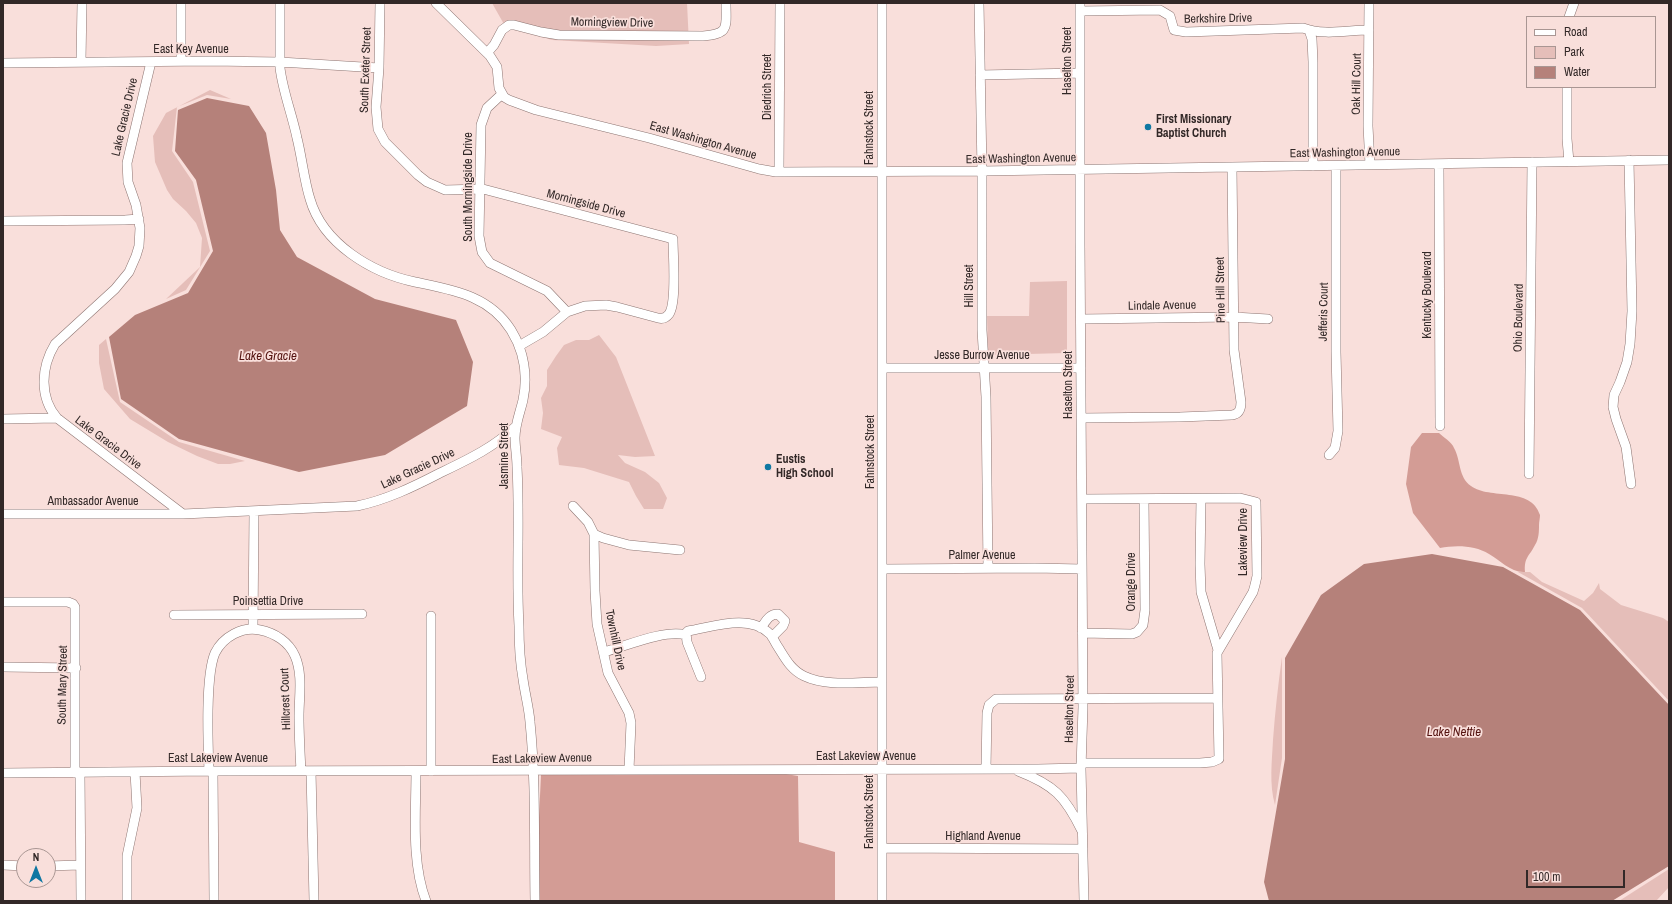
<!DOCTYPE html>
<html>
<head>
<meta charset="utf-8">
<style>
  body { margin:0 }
  #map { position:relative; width:1672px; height:904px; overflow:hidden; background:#f9dfdb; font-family:"Archivo Narrow",sans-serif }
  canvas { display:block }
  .frame { position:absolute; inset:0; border:4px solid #322827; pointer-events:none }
  .legend { position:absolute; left:1526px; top:16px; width:130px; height:72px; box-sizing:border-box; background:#f9dfdb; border:1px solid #a99693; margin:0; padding:5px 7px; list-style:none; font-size:12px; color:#322827 }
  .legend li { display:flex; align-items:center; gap:8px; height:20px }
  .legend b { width:20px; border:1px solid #a99693 }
  .north { position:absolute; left:16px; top:848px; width:40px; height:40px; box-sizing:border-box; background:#f9dfdb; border:1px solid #a99693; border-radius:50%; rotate:0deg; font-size:11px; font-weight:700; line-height:16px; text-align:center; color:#322827 }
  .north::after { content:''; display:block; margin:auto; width:14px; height:18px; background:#0f77a2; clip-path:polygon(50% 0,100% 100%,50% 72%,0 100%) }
  .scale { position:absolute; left:1526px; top:870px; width:99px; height:18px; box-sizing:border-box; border:2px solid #322827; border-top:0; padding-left:5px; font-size:12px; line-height:14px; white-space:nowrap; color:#322827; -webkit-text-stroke:3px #f9dfdb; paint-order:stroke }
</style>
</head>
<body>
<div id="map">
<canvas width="1672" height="904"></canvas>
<div class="frame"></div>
<ul class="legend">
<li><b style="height:5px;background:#fff"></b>Road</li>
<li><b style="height:11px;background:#e5beb9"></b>Park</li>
<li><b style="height:11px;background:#b5817a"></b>Water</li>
</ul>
<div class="north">N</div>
<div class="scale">100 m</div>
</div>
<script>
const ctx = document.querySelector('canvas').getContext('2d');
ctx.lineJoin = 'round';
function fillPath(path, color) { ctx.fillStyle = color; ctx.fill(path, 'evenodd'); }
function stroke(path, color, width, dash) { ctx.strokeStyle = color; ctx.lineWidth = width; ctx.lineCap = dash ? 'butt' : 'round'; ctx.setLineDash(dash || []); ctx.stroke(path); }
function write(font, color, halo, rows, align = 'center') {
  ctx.font = font + ' "Archivo Narrow",sans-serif'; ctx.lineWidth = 3.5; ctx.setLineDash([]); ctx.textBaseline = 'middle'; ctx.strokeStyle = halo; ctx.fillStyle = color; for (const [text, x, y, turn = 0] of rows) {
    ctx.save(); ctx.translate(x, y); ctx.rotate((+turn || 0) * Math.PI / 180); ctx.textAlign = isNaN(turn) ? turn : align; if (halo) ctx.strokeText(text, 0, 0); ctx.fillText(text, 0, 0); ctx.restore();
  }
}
const green = new Path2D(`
  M492 3H687L689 44 656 46 552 40 505 26Z
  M210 90 231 99 207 95 177 107 172 151 193 182 210 251 186 290 166 299 200 267 202 238 196 223 186 211 173 199 167 190 155 162 153 136 166 113Z
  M1067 281V353L988 355 987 316H1029L1030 282Z
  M599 335 616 357 655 456 635 457 618 455 625 463 645 472 659 483 667 498 663 509H644L636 496 629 482 584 468 559 465 557 448 562 437 541 429 543 413 541 398 547 386V370L556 356 564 345 576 340H589Z
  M106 339 120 402 179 442 245 461 230 464H218L197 456 168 442 130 419 104 389 99 363V345Z
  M1518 572H1530L1542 582 1584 601 1593 593 1599 583 1600 589 1621 605 1663 618 1669 622V701L1582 608Z
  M1282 657V758L1275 805C1269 784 1272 761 1273 740 1275 713 1278 685 1282 657Z
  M1669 869V887L1657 900 1619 901Z`);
const forest = new Path2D(`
  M1422 433H1439C1443 437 1452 442 1454 448 1461 460 1458 477 1471 486 1490 500 1531 486 1540 515 1540 518 1539 522 1539 525 1539 531 1539 539 1535 545 1529 557 1524 557 1525 572 1511 573 1500 560 1489 554 1475 545 1455 545 1440 548L1413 513 1406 484 1411 447Z
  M780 773 798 776 799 842 835 852V901H535L541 775Z`);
const water = new Path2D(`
  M207 98 249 106 266 133 276 190 280 230 297 257 375 299 456 320 473 362 467 406 385 455 299 472 179 439 121 399 109 337 135 315 188 293 213 251 196 180 175 151 178 110Z
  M1432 554 1503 567 1580 610 1669 705V866L1612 901H1269L1264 882 1285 759V658L1321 595 1364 564Z`);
const minor = new Path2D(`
  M280 3V68C283 92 292 114 297 138 302 158 304 180 310 199 323 244 372 273 415 282 452 290 489 295 511 330 524 351 528 376 523 400 520 413 515 424 515 438 515 447 517 457 517 467 520 520 516 573 519 626 519 644 520 662 523 679 525 694 529 708 530 722 536 781 534 842 535 901
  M380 3 379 68 376 107 378 129 385 142 418 175 427 182 445 190 483 189 673 239C673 255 677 303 669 314 666 318 662 319 658 318L617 307 606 305 585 306 567 312 543 332 519 346
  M436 3 490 56 497 67 499 88 504 97 509 100 536 110 649 138 759 169 776 172 982 171 1669 160
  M882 3V901
  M979 3 982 171V330L986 397 988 568
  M1080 3V243L1083 707 1081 768 1084 901
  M1369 3 1368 126 1370 165
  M1080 11 1160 10 1170 16 1174 30 1186 32 1303 28C1324 36 1348 30 1369 30
  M1569 17 1574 3
  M1309 30 1312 39 1313 62V166
  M487 53 494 45 502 30 509 25H514L541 32 559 35 703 36C730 34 726 27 726 3
  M81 61 82 3
  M181 61V3
  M151 62 127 163 128 182 136 205 140 228 139 246 136 256 129 272 115 289 55 344C41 367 39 397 57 418L183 514 357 506C386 500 413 487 440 473 467 460 493 448 515 427
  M3 63 210 61 280 62 379 68
  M980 75 1080 73
  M1567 87V139L1569 162
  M502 94 487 108 481 125 479 236 482 252 490 263 547 291 567 312
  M1629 160 1632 311 1630 344 1627 362 1620 382 1614 395 1613 407 1616 419 1626 447 1631 484
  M1439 164 1440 426
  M779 172 780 3
  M3 221 125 220 139 219
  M1081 319 1234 317 1268 319
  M882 368H1081
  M1081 418 1180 417 1232 415C1239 414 1241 409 1241 402L1234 350 1232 167
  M3 419 57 418
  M1329 455 1335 448 1338 431 1336 352V166
  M1529 474 1532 162
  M1201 499 1200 564 1201 592 1218 650
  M573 506 588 522 594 534 603 538 629 545 680 550
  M3 514H183
  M594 534 595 591 597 624 608 673 629 713 631 723 629 770
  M882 569 1035 568 1082 569
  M3 602H68L73 604 75 607V773
  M174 615 362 614
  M253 628 254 512
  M761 628C766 621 769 614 778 614L785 621 783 626 772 637
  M1082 633 1132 634 1137 632 1143 625 1145 610 1144 499
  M604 652C626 646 665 629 686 635
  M3 667 76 668
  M701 677 687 642 686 633 688 631C713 627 749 613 770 634 773 637 775 643 778 647 785 658 791 670 804 676 827 687 857 682 882 682
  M1081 763H1200L1212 762 1219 759 1217 653 1253 592 1255 585 1257 576 1256 502 1240 498 1082 499
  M986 769 987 713 989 705 996 699 1217 698
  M209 771C208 744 205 676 215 653 223 637 242 626 260 630 275 633 289 642 295 656 303 674 299 697 299 716 299 734 300 753 301 771
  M213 771 214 901
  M311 771 314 901
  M416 771C416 813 411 862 426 901
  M431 771V616
  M1018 771C1054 785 1065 796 1082 831
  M3 773 213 771 1038 769 1081 768
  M80 773 81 901
  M882 848 1083 849
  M3 865 24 866
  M48 866 80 865
  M127 901V856L137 808 135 772`);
const markers = [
  [1148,127,4,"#0f77a2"],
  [768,467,4,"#0f77a2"]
];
const streetNames = [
  ["Berkshire Drive",1218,19,-1],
  ["Morningview Drive",612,23,1],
  ["East Key Avenue",191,50],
  ["Haselton Street",1068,61,-90],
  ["South Exeter Street",366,70,-88],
  ["Oak Hill Court",1357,84,-89],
  ["Diedrich Street",768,87,-90],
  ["Lake Gracie Drive",125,117,-77],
  ["Fahnstock Street",870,128,-90],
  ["East Washington Avenue",703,141,16],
  ["East Washington Avenue",1345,153,-1],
  ["East Washington Avenue",1021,159,-1],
  ["South Morningside Drive",469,187,-90],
  ["Morningside Drive",586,204,15],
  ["Hill Street",970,286,-90],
  ["Pine Hill Street",1221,290,-91],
  ["Kentucky Boulevard",1428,295,-90],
  ["Lindale Avenue",1162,306,-1],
  ["Jefferis Court",1324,312,-89],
  ["Ohio Boulevard",1519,318,-89],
  ["Jesse Burrow Avenue",982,356],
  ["Haselton Street",1069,385,-90],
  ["Lake Gracie Drive",108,443,37],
  ["Fahnstock Street",871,452,-90],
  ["Jasmine Street",505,456,-90],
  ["Lake Gracie Drive",418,469,-25],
  ["Ambassador Avenue",93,502],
  ["Lakeview Drive",1244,542,-90],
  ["Palmer Avenue",982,556],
  ["Orange Drive",1132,582,-90],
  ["Poinsettia Drive",268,602],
  ["Townhill Drive",615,640,78],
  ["South Mary Street",63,685,-89],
  ["Hillcrest Court",286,699,-92],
  ["Haselton Street",1070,709,-89],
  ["East Lakeview Avenue",866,757],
  ["East Lakeview Avenue",218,759],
  ["East Lakeview Avenue",542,759,-1],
  ["Fahnstock Street",870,812,-90],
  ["Highland Avenue",983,837]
];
const poiNames = [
  ["First Missionary",1156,120],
  ["Baptist Church",1156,134],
  ["Eustis",776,460],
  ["High School",776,474]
];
const waterNames = [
  ["Lake Gracie",268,357],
  ["Lake Nettie",1454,733]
];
fillPath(green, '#e5beb9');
fillPath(forest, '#d39c95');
fillPath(water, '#b5817a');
stroke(minor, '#8d7572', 10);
stroke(minor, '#fff', 9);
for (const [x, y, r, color] of markers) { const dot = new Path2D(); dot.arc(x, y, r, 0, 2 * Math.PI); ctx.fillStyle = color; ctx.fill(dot); stroke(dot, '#f9dfdb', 1.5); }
write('12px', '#322827', '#f9dfdb', streetNames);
write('bold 12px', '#322827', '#f9dfdb', poiNames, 'left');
write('italic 13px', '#551411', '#f9dfdb', waterNames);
</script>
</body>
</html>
